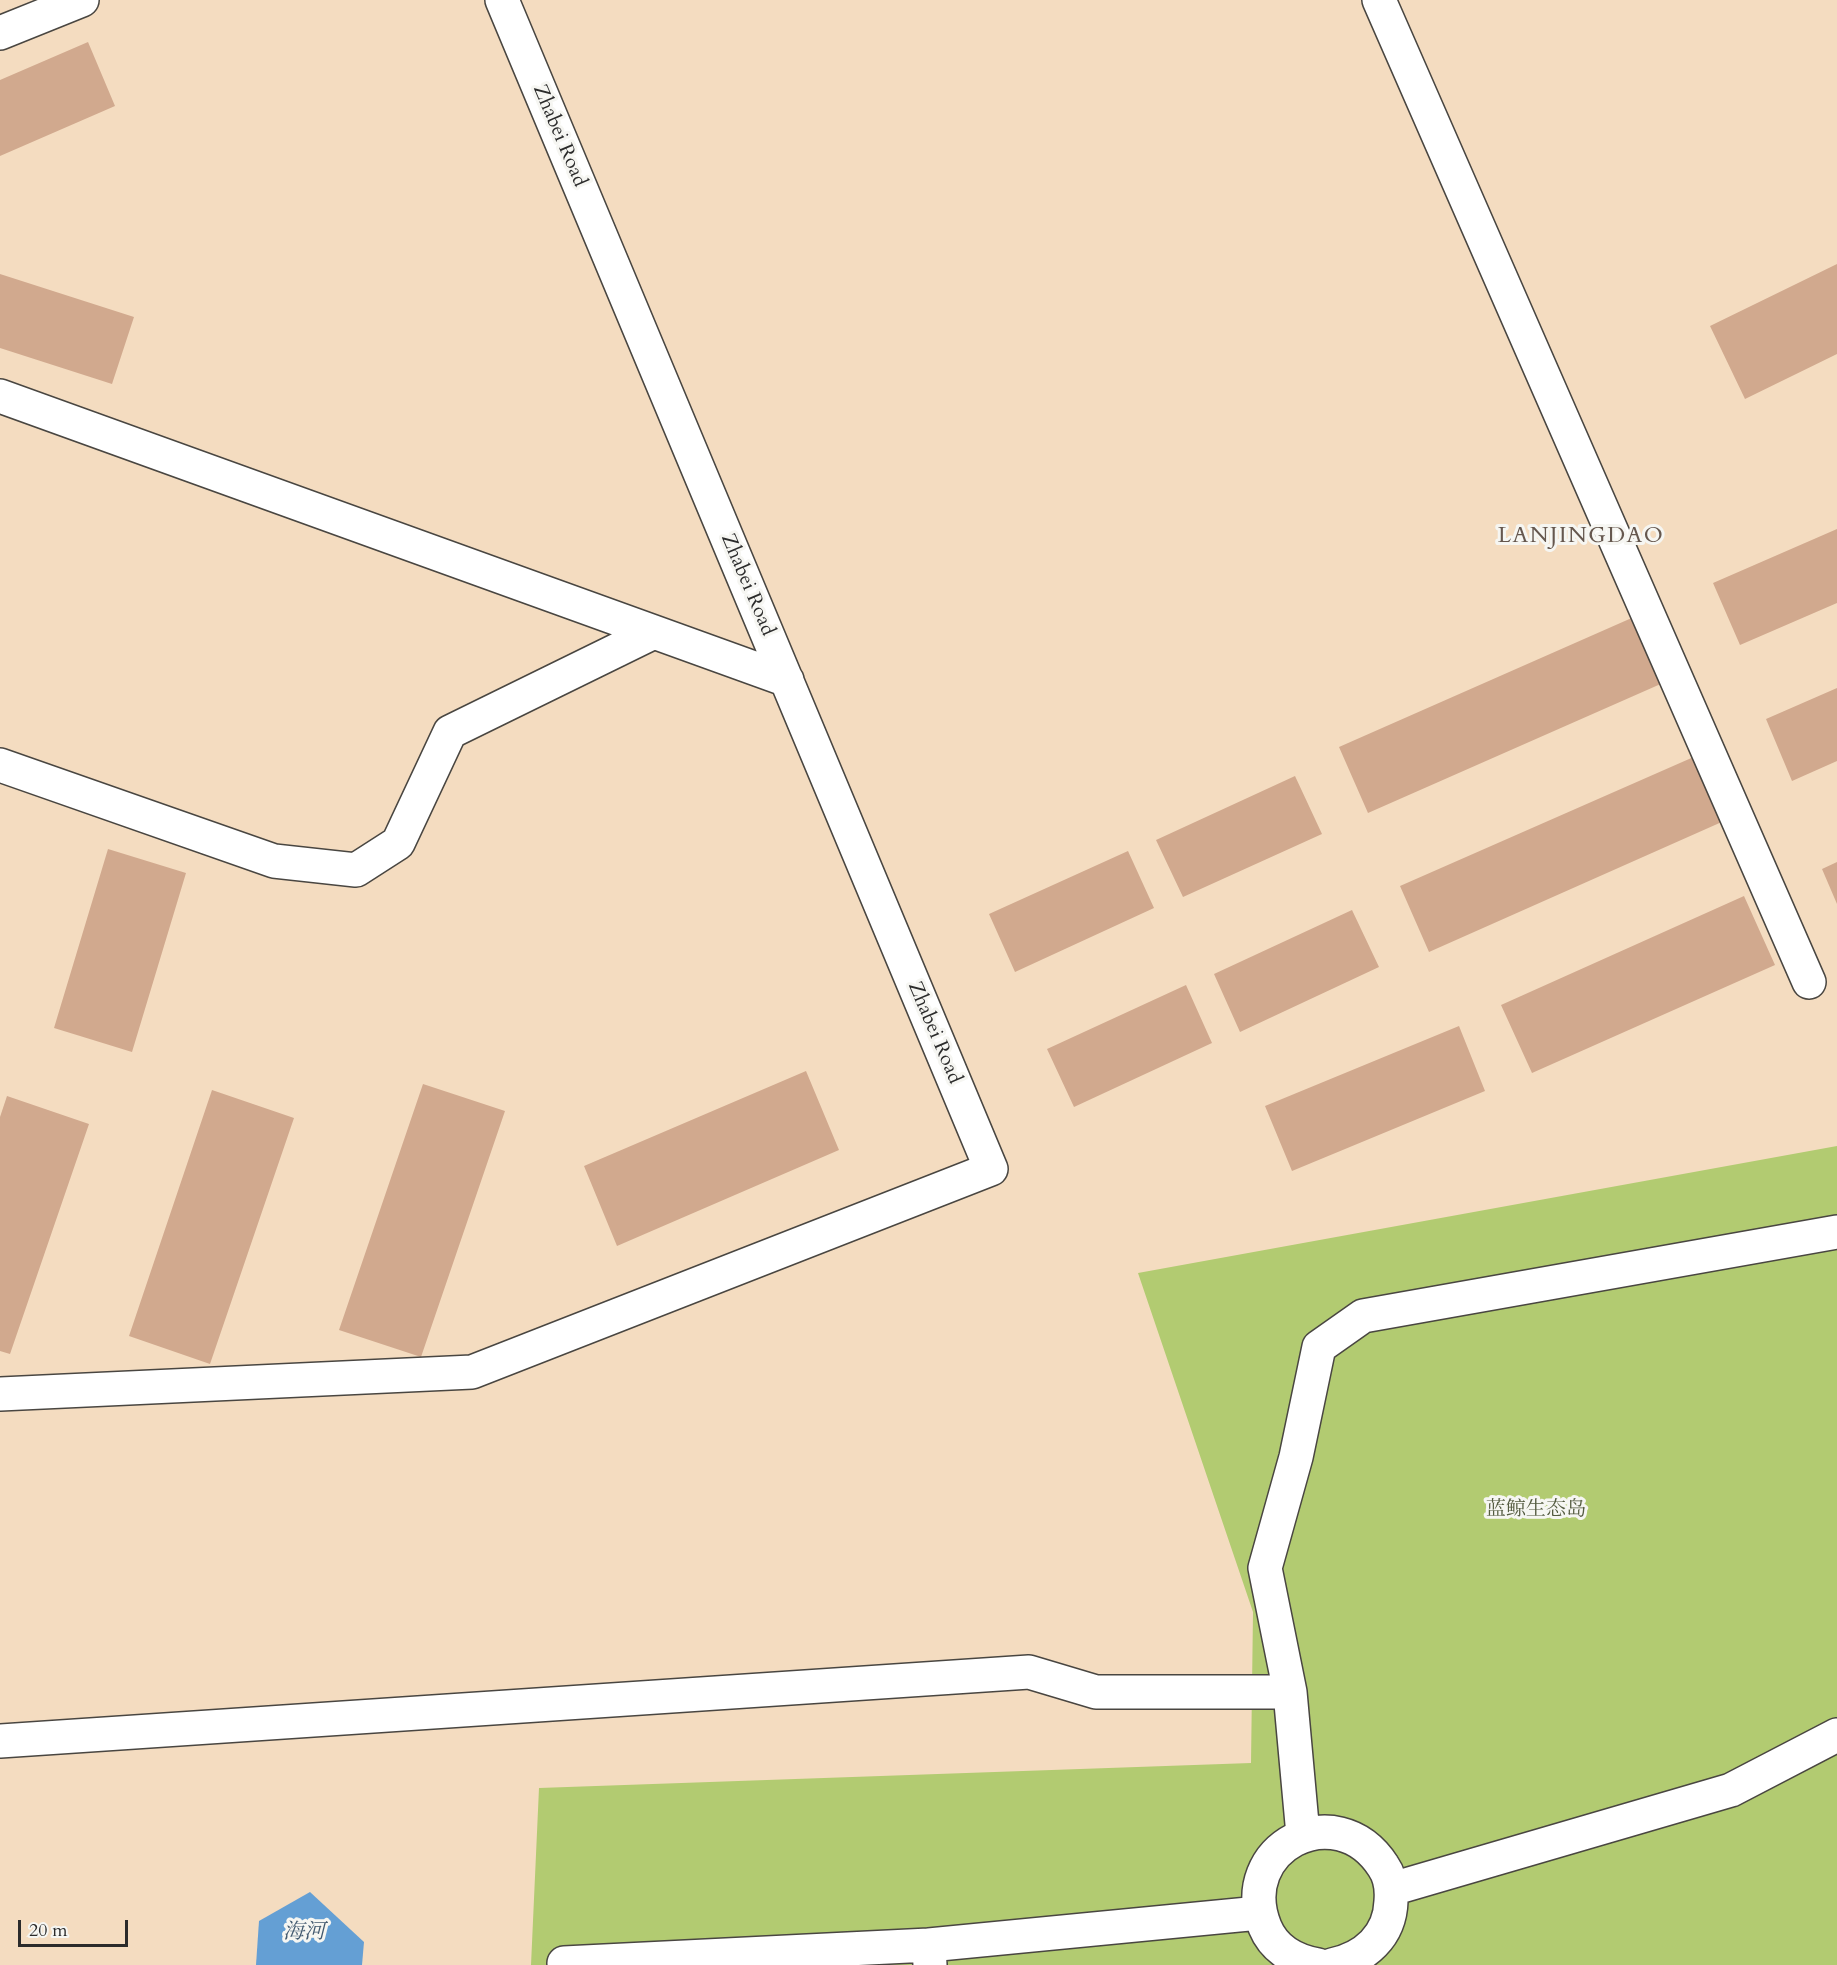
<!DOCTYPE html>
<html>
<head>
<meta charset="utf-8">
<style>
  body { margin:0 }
  #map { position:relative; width:1837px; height:1965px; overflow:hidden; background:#f4dcc0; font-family:Cardo,serif }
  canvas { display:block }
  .scale { position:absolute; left:18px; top:1920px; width:110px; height:27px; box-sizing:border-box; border:3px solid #2b2b2b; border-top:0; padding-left:8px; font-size:18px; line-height:21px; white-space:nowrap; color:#2b2b2b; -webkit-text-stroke:4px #f6f6f2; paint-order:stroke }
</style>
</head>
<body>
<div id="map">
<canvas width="1837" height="1965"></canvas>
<div class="scale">20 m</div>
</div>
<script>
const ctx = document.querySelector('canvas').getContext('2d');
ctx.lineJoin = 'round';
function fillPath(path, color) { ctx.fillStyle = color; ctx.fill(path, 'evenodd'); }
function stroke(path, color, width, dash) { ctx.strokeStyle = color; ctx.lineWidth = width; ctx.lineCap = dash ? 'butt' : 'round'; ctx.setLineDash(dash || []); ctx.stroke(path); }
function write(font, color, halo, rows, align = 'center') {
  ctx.font = font + ' Cardo,"Noto Serif SC",serif'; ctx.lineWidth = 6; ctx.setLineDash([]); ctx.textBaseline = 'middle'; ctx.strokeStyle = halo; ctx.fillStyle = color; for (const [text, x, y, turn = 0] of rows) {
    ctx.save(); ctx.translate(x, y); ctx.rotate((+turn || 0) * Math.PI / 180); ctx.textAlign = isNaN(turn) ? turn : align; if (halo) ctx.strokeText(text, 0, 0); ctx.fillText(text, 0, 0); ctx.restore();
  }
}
const green = new Path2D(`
  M1837 1146V1965H531L539 1788 1251 1763 1253 1612 1138 1273Z`);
const water = new Path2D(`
  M310 1892 364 1942 362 1965H256L259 1921Z`);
const building = new Path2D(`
  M88 42 115 106 0 156V80Z
  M1837 264V354L1745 399 1710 326Z
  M0 274 134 317 112 384 0 348Z
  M1837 529V603L1740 645 1713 583Z
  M1643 613 1672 679 1368 813 1339 747Z
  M1837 688V761L1792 781 1766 719Z
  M1705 752 1733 817 1429 952 1400 886Z
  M1295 776 1322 834 1183 897 1156 840Z
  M108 849 186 873 132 1052 54 1028Z
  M1128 851 1154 908 1015 972 989 914Z
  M1837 862V904L1822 869Z
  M1744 896 1775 965 1532 1073 1501 1005Z
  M1352 910 1379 967 1240 1032 1214 974Z
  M1186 985 1212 1043 1074 1107 1047 1049Z
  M1459 1026 1485 1091 1292 1171 1265 1106Z
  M806 1071 839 1150 617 1246 584 1166Z
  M423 1084 505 1111 421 1357 339 1330Z
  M212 1090 294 1118 210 1364 129 1336Z
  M7 1096 89 1124 10 1354 0 1351V1117Z`);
const minor = new Path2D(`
  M1379 0 1809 982
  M0 33 82 0
  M0 396 787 680
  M0 765 274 861 356 870 398 843 450 732 654 632
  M0 1394 472 1372 991 1169 502 0
  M0 1741 1029 1672 1096 1692H1290
  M1303 1835 1290 1692 1265 1568 1296 1457 1319 1347 1363 1316 1837 1232
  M1392 1889 1731 1790 1837 1735
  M564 1963 929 1945
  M930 1965 929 1945 1259 1913
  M1318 1965C1295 1961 1274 1949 1265 1927 1233 1848 1336 1794 1383 1866 1390 1876 1392 1889 1391 1901 1390 1936 1365 1958 1332 1965`);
const streetNames = [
  ["Zhabei Road",559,136,67],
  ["Zhabei Road",747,585,67],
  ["Zhabei Road",934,1033,67]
];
const parkNames = [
  ["蓝鲸生态岛",1536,1510]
];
const waterNames = [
  ["海河",304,1933]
];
const quarterNames = [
  ["LANJINGDAO",1581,537]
];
fillPath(green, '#b2cb71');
fillPath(water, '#649fd4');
fillPath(building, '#d1a98e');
stroke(minor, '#494641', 36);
stroke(minor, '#fff', 33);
write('20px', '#2b2b2b', '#f6f6f2', streetNames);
write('20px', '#545b40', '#f6f6f2', parkNames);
write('italic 21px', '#42596f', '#f6f6f2', waterNames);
ctx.letterSpacing = '1.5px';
write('22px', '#65574e', '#f6f6f2', quarterNames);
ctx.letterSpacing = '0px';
</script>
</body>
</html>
